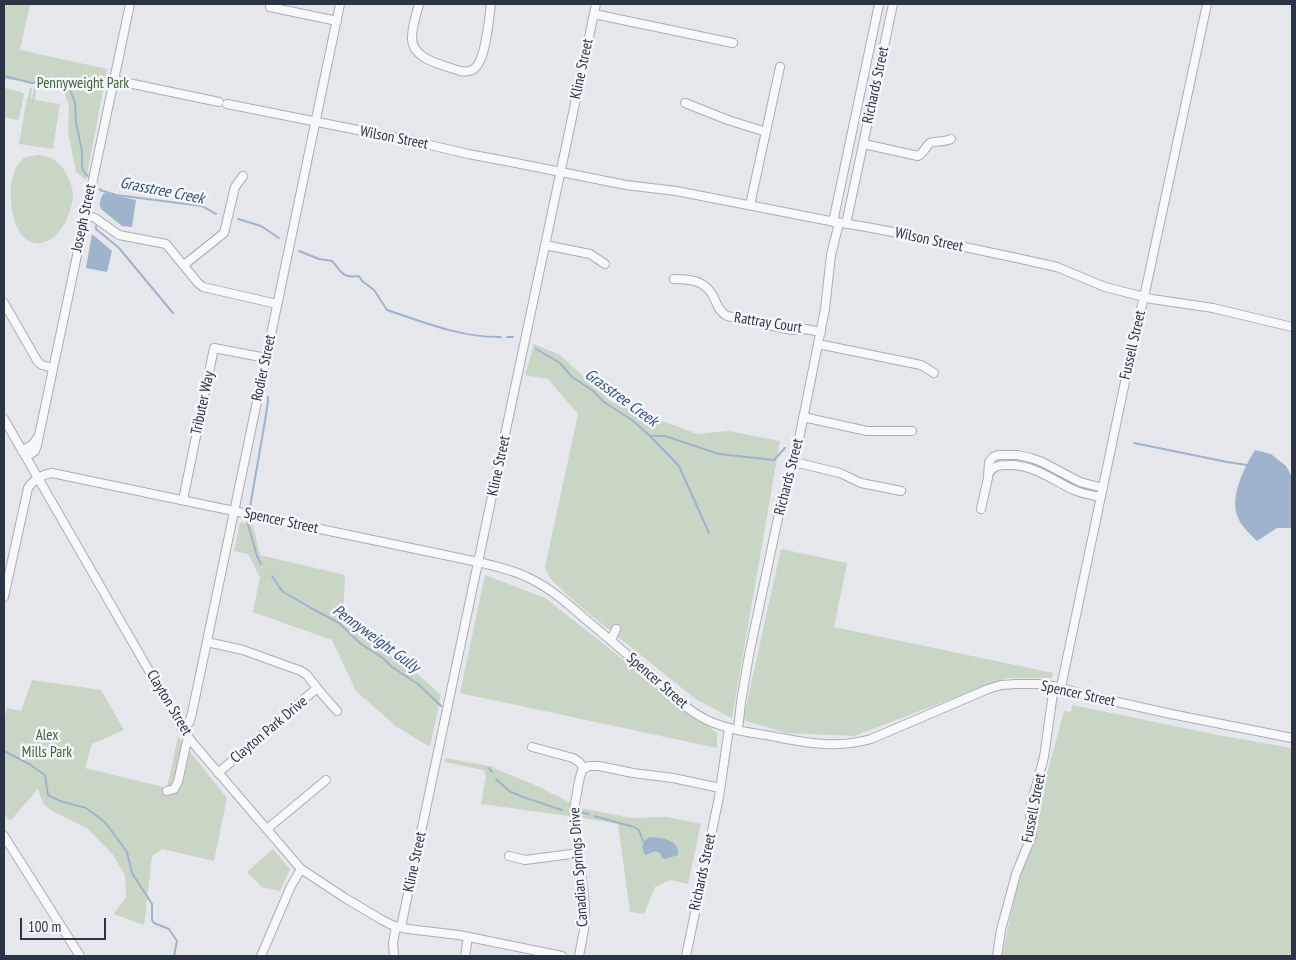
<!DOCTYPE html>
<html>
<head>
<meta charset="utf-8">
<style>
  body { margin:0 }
  #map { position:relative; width:1296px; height:960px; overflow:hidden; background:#e4e7ec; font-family:"PT Sans Narrow",sans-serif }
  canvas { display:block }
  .frame { position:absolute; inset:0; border:5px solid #2b3445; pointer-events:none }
  .scale { position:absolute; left:20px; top:918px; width:86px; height:22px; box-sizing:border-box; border:2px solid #2b3445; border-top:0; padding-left:6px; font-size:15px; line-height:18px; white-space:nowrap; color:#2b3445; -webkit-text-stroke:4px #f4f6f9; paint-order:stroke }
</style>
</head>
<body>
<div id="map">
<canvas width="1296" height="960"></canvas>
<div class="frame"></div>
<div class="scale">100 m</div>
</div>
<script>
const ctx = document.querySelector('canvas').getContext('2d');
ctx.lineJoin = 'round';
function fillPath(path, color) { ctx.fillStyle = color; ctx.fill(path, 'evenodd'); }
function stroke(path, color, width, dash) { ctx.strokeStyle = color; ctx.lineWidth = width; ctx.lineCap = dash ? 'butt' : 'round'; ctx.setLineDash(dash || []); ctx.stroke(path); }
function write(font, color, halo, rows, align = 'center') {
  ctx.font = font + ' "PT Sans Narrow",sans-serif'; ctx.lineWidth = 5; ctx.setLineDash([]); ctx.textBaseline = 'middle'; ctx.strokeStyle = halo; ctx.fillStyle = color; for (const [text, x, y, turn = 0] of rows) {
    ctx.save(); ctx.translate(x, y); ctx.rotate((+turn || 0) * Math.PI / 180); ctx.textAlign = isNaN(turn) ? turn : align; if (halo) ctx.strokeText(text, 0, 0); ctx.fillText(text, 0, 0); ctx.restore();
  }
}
const green = new Path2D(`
  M4 4H30L20 50 107 69 86 180 76 172 68 132 69 106 62 86 4 79Z
  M4 88 21 92 24 94 19 118 18 120 4 117Z
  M30 88H32L31 99H32L34 88 36 89 35 100 60 104 53 149 19 144 27 98H28Z
  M38 155C41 155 46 156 49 157 62 162 72 180 73 194 73 201 71 209 68 216 65 225 57 237 47 241 10 258 0 175 23 159 27 156 33 156 38 155Z
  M534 344 560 355 610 401 697 434 728 431 780 441 732 718 697 700 578 605 550 578 545 567 578 414 548 379 525 375Z
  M240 522 253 525 260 555 345 575 343 617 408 662 416 663 414 671 441 695 430 747 397 727 356 691 332 640 253 612 260 577 248 554 234 551Z
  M781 549 847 563 834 627 1053 673 1052 678H1006L854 736 786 733 743 720Z
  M485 575 545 598 717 733V748L460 693Z
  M32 680 101 690 124 730 92 744 85 768 167 788 178 737 227 798 214 861 162 849 152 856 144 925 114 914 126 897 125 875 113 855 88 829 52 811 43 803 38 789 10 821 4 813V723L7 708 21 711Z
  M1072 705 1223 736 1292 748V956H1002L1018 880 1064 711 1071 712Z
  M446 758 488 766H493L496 769 535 785 581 808 631 818 667 817 701 824 688 884 670 880 655 887 644 914 630 912 618 824 584 818 481 804 486 775 483 770 445 762Z
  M273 849 290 869 280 891 262 887 247 872Z`);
const water = new Path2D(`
  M104 193 136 200 132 227 122 226 101 209C99 205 100 197 104 193Z
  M92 234 112 251 107 272 86 268Z
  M1255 450 1271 454 1286 466 1292 477V528H1277L1257 541C1251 535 1243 528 1239 520 1228 499 1244 468 1255 450Z
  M649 837C661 837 680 840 678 855L665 859 662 858 660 853 655 851 646 855C640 847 642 842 649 837Z`);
const stream = new Path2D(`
  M4 76 32 83 61 79 67 82 75 103 76 123 82 151V168L84 172 88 176
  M100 189V190L116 195 202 206 216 214
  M238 219 261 226 279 238
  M96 226V229L119 248 173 313
  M299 251 319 259 332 261C343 273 341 278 359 276L362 281 374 290 387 310C423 322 462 338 501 337
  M507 337H513
  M536 349 560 363 572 377 592 390 604 402 632 420 650 436H665L719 454 774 460 785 448
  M650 436 679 466 709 533
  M1134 443 1227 462 1247 465
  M250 507 265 421 268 401V397
  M247 521 257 556 261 564
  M272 576 282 591 311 608 339 623 361 644 383 658 392 667 418 684 441 706
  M4 751 29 764 45 775 48 795 60 801 86 808 105 822 127 852 132 873 150 901 152 904V920L154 923 169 929 177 941 174 956
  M489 768 492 772
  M496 779 509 791 523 797 562 810
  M580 812 588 814
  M594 816 634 827 639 830 643 841`);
const minor = new Path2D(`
  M419 4C416 15 412 27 412 38 412 60 444 65 460 71 466 72 471 72 475 68 486 59 489 18 491 4
  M270 7 337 21
  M594 14 733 43
  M114 80 219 102
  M685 103 728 120 766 132
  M227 104 413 141 468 154 506 161 561 172
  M864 144 918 156C924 153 925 147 930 143 935 140 943 143 951 139
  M561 172 626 185 676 191 830 221 861 226 898 233 1012 257 1057 267 1105 287 1152 299 1213 308 1292 327
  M750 205 780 67
  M85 215 95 218 119 235 166 244 198 283 203 287 277 304
  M833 222 879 4
  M846 224 893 4
  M545 245 590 254 605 264
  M184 265 224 233 235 187 243 176
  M674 279C693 279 707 281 715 300 718 307 720 312 727 316L792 330 805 329 821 332
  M4 303 38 362 42 365 53 368
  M818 344 921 365 934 373
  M803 417 867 431H912
  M4 419 182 728 192 742 301 869 345 898 382 920 394 926 408 929 459 935 562 956
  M22 451 33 444 38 437
  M26 457 35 451 37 445 130 4
  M794 462 840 473 861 483 901 491
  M988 475C992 466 999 465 1008 465 1033 464 1052 480 1074 490 1082 494 1092 495 1101 497
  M183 500 214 348 266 358
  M981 509 988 478 989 462 993 457 998 455H1018L1031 458 1042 462 1080 482 1103 488
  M4 597 28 488C33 480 43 474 52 473L478 562C496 566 513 570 529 578 550 588 567 603 584 618 607 637 629 656 651 675 668 691 686 710 707 720 730 731 757 733 781 738 813 744 840 748 871 739L988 689 1001 685 1016 684H1039L1058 687 1086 695 1171 714 1292 738
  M611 640 616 629
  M207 642 243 650 301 671 307 675 317 688 218 773
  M1061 687 1135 334 1144 297 1207 4
  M317 688 337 711
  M182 728 189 723 192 713 340 4
  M738 730 741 702 749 655 781 504 798 444 825 309 831 255 839 223
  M532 747 573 758 579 762 584 768
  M167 791 174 789 178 782 188 736
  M267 829 326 780
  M4 836 80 956
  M509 856 525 860 579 853
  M401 927 596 4
  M261 956 291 886 301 869
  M394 956 393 943 396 926
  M465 956 468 937
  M579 956 584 930 585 905 574 810 579 781 582 770 589 766H599L633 773 673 778 720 788
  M686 956 719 797 729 728
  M997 956 1001 930 1016 874 1032 835 1030 816 1031 805 1044 757 1054 686`);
const streetNames = [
  ["Kline Street",582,69,-78],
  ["Richards Street",876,85,-78],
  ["Wilson Street",394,138,11],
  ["Joseph Street",84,218,-78],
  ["Wilson Street",929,240,12],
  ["Rattray Court",768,323,9],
  ["Fussell Street",1133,345,-77],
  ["Rodier Street",264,368,-78],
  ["Tributer Way",203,403,-78],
  ["Kline Street",499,466,-78],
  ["Richards Street",789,477,-76],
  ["Spencer Street",281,521,12],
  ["Spencer Street",657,681,41],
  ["Spencer Street",1078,694,12],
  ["Clayton Street",169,703,59],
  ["Clayton Park Drive",269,730,-40],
  ["Fussell Street",1034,808,-79],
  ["Kline Street",415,862,-78],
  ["Canadian Springs Drive",579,867,-94],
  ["Richards Street",703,872,-78]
];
const parkNames = [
  ["Pennyweight Park",83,84],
  ["Alex",47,736],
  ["Mills Park",47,753]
];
const waterNames = [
  ["Grasstree Creek",162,191,11],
  ["Grasstree Creek",621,398,36],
  ["Pennyweight Gully",376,639,36]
];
fillPath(green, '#c9d6c5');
fillPath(water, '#9fb4cc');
stroke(stream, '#9fb4cc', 2);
stroke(minor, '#a9aeb7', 10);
stroke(minor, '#f7f8fa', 8);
write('15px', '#2b3445', '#f4f6f9', streetNames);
write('15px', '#3f6138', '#f4f6f9', parkNames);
write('italic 16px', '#34527a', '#f4f6f9', waterNames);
</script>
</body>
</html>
